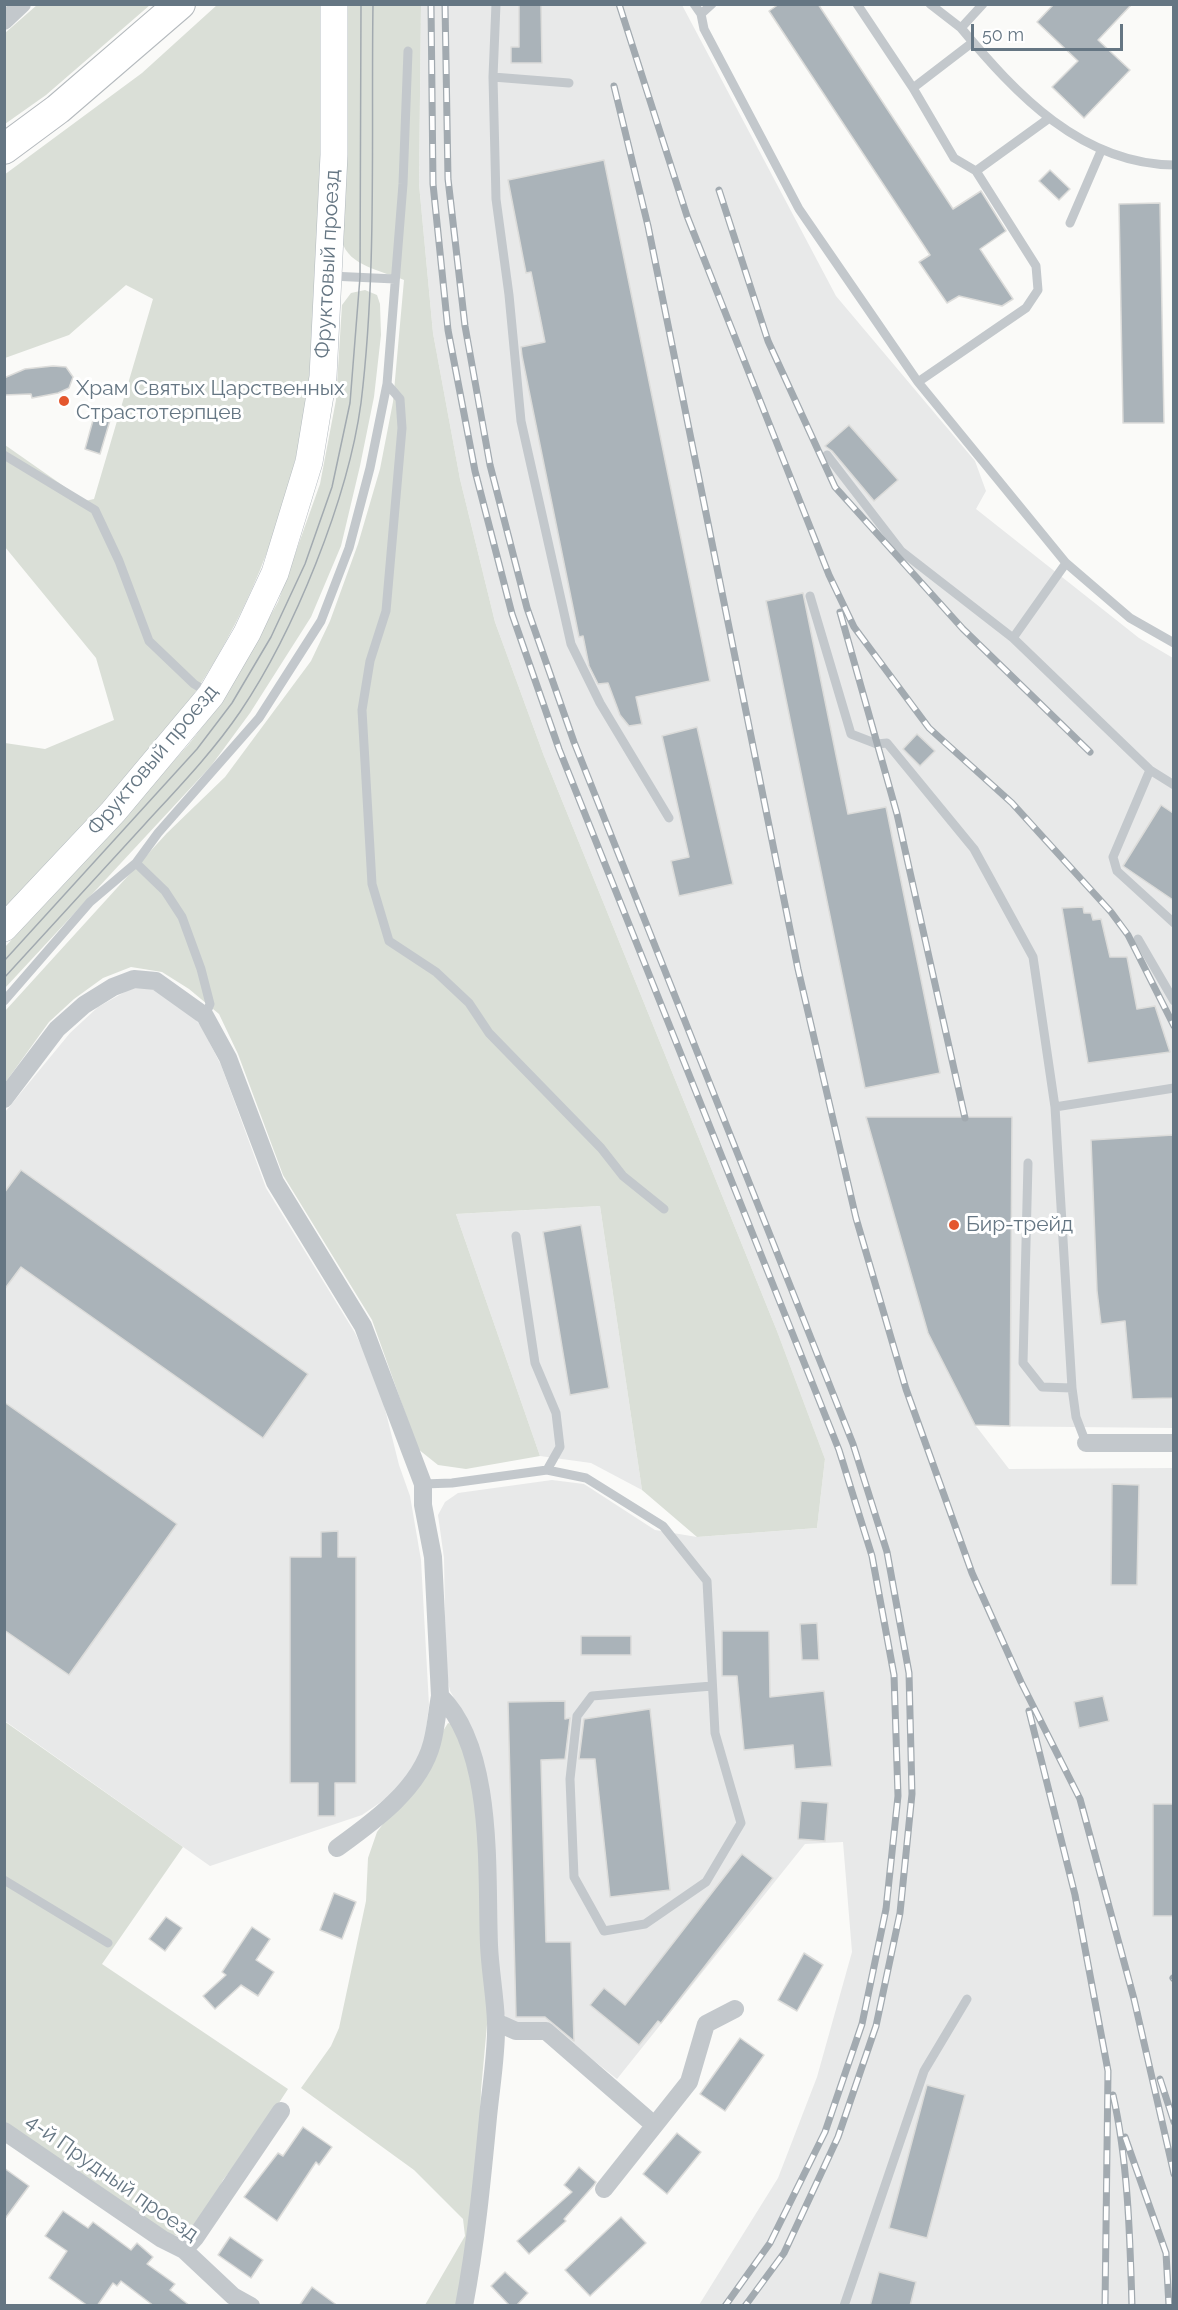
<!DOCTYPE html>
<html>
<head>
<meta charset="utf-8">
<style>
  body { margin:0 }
  #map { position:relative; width:1178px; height:2310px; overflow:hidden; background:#fafaf8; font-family:Raleway,sans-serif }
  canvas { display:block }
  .frame { position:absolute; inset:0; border:6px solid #657683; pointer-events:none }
  .scale { position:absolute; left:971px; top:24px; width:152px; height:27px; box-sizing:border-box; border:3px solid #657683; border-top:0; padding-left:8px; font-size:18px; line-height:21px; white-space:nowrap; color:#657683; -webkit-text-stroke:4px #fff; paint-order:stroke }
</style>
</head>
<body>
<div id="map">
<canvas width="1178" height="2310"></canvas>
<div class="frame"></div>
<div class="scale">50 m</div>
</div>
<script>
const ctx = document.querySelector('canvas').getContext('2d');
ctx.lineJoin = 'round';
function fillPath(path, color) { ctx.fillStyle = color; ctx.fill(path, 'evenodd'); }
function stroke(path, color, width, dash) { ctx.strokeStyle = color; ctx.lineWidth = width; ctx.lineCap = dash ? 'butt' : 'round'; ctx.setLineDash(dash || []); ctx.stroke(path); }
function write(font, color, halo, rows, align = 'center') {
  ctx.font = font + ' Raleway,sans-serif'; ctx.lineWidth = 6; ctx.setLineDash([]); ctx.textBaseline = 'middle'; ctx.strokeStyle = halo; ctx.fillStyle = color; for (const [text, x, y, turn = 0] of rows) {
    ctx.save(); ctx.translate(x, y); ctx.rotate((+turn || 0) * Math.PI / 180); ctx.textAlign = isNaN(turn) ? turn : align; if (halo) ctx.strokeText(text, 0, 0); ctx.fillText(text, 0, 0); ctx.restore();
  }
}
const built = new Path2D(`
  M421 5H682L836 296 975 461 986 491 976 509 1139 638 1173 658V1428L976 1426 1009 1469 1173 1468V2305H699L778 2178 817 2077 852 1952 843 1842 805 1844 617 2079 545 2022 515 2024 506 2017 500 2006 468 1722 450 1691 446 1673 444 1558 438 1515 445 1502 458 1493 552 1480 584 1484 655 1530 697 1537 817 1528 825 1459 777 1331 544 756 495 622 460 479 433 333 419 184Z
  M137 985 161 991 180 1002 201 1026 221 1065 266 1188 355 1333 378 1381 399 1465 410 1496 421 1560 429 1705 425 1739 416 1764 400 1789 362 1815 210 1866 5 1721V1112L70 1033 98 1007Z
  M600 1206 642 1490 591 1463 540 1456 456 1214Z`);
const green = new Path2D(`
  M37 5H150L46 95 5 124V33Z
  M217 5H325C323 85 321 165 317 245 315 289 316 333 310 376 298 481 262 587 205 677 151 763 74 835 5 908V743L45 749 114 720 96 658 5 547V445L85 501 94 499 153 299 126 285 69 335 5 358 4 175 142 73Z
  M344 5H421L419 184 433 333 460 479 495 622 544 756 777 1331 825 1459 817 1528 697 1537 642 1490 600 1206 456 1214 540 1456 466 1469 438 1465 418 1449 372 1320 283 1175 238 1054 219 1014 189 989 162 972 131 967 103 978 74 999 49 1022 5 1083V1011L167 833 225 777 311 661 330 621 358 544 380 469 393 402 404 280C383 271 348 266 342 241Z
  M365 290 377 295 380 304 381 335 374 397 360 466 341 546 311 617 250 713 211 766 5 988V947L189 744 224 699 278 602 320 484 336 400 342 305 351 293Z
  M4 1721 183 1847 102 1964 288 2089 254 2141 223 2180 207 2214 192 2232 180 2236 167 2234 5 2125Z
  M448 1723 457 1726 475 1788 488 2014 481 2090 478 2192 460 2305H425L465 2236 463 2219 414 2170 301 2088 331 2046 339 2028 366 1901 368 1858 377 1832 395 1808Z`);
const building = new Path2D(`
  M519 4H541L542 63H511V47H519Z
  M779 4H818L953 209 981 191 1006 231 980 249 1013 299 1002 306 959 296 947 303 919 262 930 255 769 11Z
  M1054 4H1132L1098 40 1130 70 1084 118 1052 87 1078 61 1037 22Z
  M604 160 710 681 636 697 642 724 629 726 620 715 608 683 598 684 589 666 583 636 579 637 522 356 521 347 545 342 531 272 526 273 508 180Z
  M1050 170 1070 189 1059 200 1039 181Z
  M1160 203 1164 423H1123L1119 204Z
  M53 366 66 367 73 377 69 388 58 393 32 398 31 394 4 395V378L25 369Z
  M95 413 111 417 100 454 85 449Z
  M849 425 898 480 874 501 832 451 825 446Z
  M803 593 848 814 886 807 940 1073 865 1088 766 601Z
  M697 727 733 884 679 896 671 861 689 857 662 736Z
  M917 734 935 751 920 766 903 749Z
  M1161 805 1173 813V900L1123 866Z
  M1083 907 1084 913H1091L1093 920 1101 919 1110 957H1127L1137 1009 1155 1006 1170 1052 1088 1063 1062 908Z
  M866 1117H1012L1010 1426 975 1425 928 1333Z
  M1173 1135V1398L1132 1399 1125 1321 1101 1324 1097 1291 1091 1140Z
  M21 1170 308 1374 263 1438 21 1267 4 1290V1193Z
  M581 1225 609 1388 570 1395 543 1232Z
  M4 1402 177 1524 69 1675 4 1630Z
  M1112 1484 1139 1485 1137 1585H1111Z
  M338 1531V1557H356V1783H335V1816H318V1783H290V1557H321V1532Z
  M817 1623 819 1660H802L800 1624Z
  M722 1631H769L770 1697 824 1691 832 1766 795 1769 793 1745 744 1750 737 1676H722Z
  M581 1636H631V1655H581Z
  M1103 1696 1109 1721 1079 1728 1074 1702Z
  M565 1701V1719L570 1718 565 1759 541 1760 546 1942H571L574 2041 545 2017H516L508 1702Z
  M650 1709 670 1890 610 1897 595 1759H579L584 1719Z
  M801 1801 828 1803 825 1841 798 1839Z
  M1153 1804H1173V1916H1153Z
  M742 1854 773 1878 661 2023 658 2021 639 2045 590 2005 604 1988 625 2005Z
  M334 1893 356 1902 342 1939 320 1930Z
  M166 1917 182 1928 165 1951 149 1939Z
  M252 1927 270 1939 256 1960 274 1972 258 1996 241 1985 215 2009 203 1996 226 1975 222 1972Z
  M804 1953 823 1965 797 2011 778 2000Z
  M740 2038 764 2055 725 2111 700 2094Z
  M927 2085 965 2095 927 2238 889 2228Z
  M303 2127 332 2147 319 2165 316 2162 277 2221 244 2197 278 2153 283 2156Z
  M677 2133 701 2152 667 2194 643 2174Z
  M579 2167 596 2182 594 2185 564 2219 566 2221 529 2254 517 2241 572 2192 564 2185Z
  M4 2168 29 2186 4 2220Z
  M63 2211 88 2228 93 2222 131 2250 137 2243 153 2257 147 2264 175 2284 170 2290 190 2306H154L121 2281 117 2286 113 2283 97 2306H88L49 2278 67 2251 45 2236Z
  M621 2217 646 2243 590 2296 565 2270Z
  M230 2237 263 2260 251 2278 218 2255Z
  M505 2272 528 2293 516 2306H510L491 2286Z
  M879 2272 916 2282 910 2306H870Z
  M312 2287 338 2306H299Z`);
const lane = new Path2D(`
  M496 4 493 77 496 199 509 295 521 421 571 644 600 703 669 818
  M694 4 701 14
  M712 4 701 14 704 29 799 209 918 382 1066 563 1130 618 1174 643
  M857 4 913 88 954 158 976 171 1048 119
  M930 4 961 28
  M983 4 961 28C1016 94 1081 164 1174 165
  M493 77 569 83
  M913 88 973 42
  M1070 223 1101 151
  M331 276 395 279
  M918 382 1026 308 1038 290 1036 266 976 171
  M387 384 400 399 402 428 386 611 370 661 362 710 372 884 389 941 436 972 469 1003 489 1033 601 1148 623 1176 664 1209
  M4 455 95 510 119 561 149 641 194 684 209 693
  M827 455 901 551 1013 638 1150 770 1174 785
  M810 596 851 734 877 744 887 743 974 849 1033 957 1055 1107
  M1013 638 1066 563
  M1150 770 1113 857 1117 871 1174 923
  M136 863 165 891 182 917 201 969 210 1004 205 1016
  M1138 939 1174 1001
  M4 1001 90 902 136 863 158 833 259 718 321 621 349 548 370 468 387 384 403 184 408 51
  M1028 1163 1023 1363 1042 1387 1072 1388
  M516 1236 535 1363 556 1413 560 1447 547 1470
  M1086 1443 1076 1417 1072 1388 1055 1107 1174 1088
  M423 1484 452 1483 547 1470 586 1478 663 1526 707 1581 715 1733 741 1823 706 1882 645 1924 604 1931 574 1877 570 1779 577 1716 592 1696 712 1686
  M4 1880 108 1943
  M844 2306 924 2071 967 1999`);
const street = new Path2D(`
  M4 21 22 4
  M4 1099 57 1029 84 1005 113 987 134 979 156 981 205 1016 228 1058 275 1182 363 1326 423 1484V1505L433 1557 440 1696C495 1750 486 1873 489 1945 490 1970 495 1996 496 2022 497 2052 491 2086 488 2117 482 2180 476 2243 464 2306
  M1086 1443H1174
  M337 1848C373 1822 420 1789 432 1743 436 1728 437 1712 440 1696
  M496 2022 516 2031H546L653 2124
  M4 2131 162 2239 184 2250 233 2296 251 2306
  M604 2189 689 2082 706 2024 735 2009
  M184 2250 195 2238 281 2111`);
const secondary = new Path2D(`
  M4 928 113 812 211 695 247 633 275 573 309 462 323 377 334 155V4`);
const primary = new Path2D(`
  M4 149 58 109 180 4`);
const tram = new Path2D(`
  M4 961 197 749 232 703 271 637 305 564 332 487 350 403 360 277 361 4
  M4 978C51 926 98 875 145 824 178 788 212 753 240 712 294 632 348 499 361 403 377 272 371 137 373 4`);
const rail = new Path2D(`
  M431 4 433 184 448 330 475 471 512 614 559 749 839 1450 872 1556 894 1675 898 1796 886 1909 862 2024 825 2132 770 2243 725 2306
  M445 4 448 179 465 326 490 465 527 608 574 742 853 1444 887 1552 909 1673 912 1794 900 1913 876 2026 838 2137 784 2253 745 2306
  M619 4 687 216 829 575 854 627 929 728 1012 803 1111 912 1128 935 1174 1026
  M614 86 648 226 798 969 856 1218 906 1389 972 1573 1021 1682 1080 1799 1134 1999 1174 2174
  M719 190 768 341 835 487 963 629 1090 752
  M840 612 897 814 965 1118
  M1029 1711 1075 1895 1108 2071 1105 2306
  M1173 1978 1174 1979
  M1160 2079 1174 2122
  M1113 2095C1128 2161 1130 2238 1132 2306
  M1125 2137 1166 2253 1169 2306`);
const markers = [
  [64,401,6,"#e4572e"],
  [954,1225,6,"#e4572e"]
];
const streetNames = [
  ["Фруктовый проезд",328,264,-87],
  ["Фруктовый проезд",153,760,-50],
  ["4-й Прудный проезд",112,2178,35]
];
const poiNames = [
  ["Храм Святых Царственных",76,389],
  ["Страстотерпцев",76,413],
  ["Бир-трейд",966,1225]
];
fillPath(built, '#e8e9e9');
fillPath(green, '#dadfd7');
fillPath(building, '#aab3b9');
stroke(building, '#dcdcda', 1.5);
stroke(secondary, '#b3babf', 28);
stroke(primary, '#b5babe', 32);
stroke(lane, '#c3c8cc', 9);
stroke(street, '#c3c8cc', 18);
stroke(secondary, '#fff', 27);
stroke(primary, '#fff', 30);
stroke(tram, '#a2aab0', 1.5);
stroke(rail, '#a2aab0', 7);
stroke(rail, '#fff', 4.5, [14]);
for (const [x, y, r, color] of markers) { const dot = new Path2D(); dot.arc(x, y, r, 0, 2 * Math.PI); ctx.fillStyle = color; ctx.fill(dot); stroke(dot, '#fff', 2); }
write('21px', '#657683', '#fff', streetNames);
write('21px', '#657683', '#fff', poiNames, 'left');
</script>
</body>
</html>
